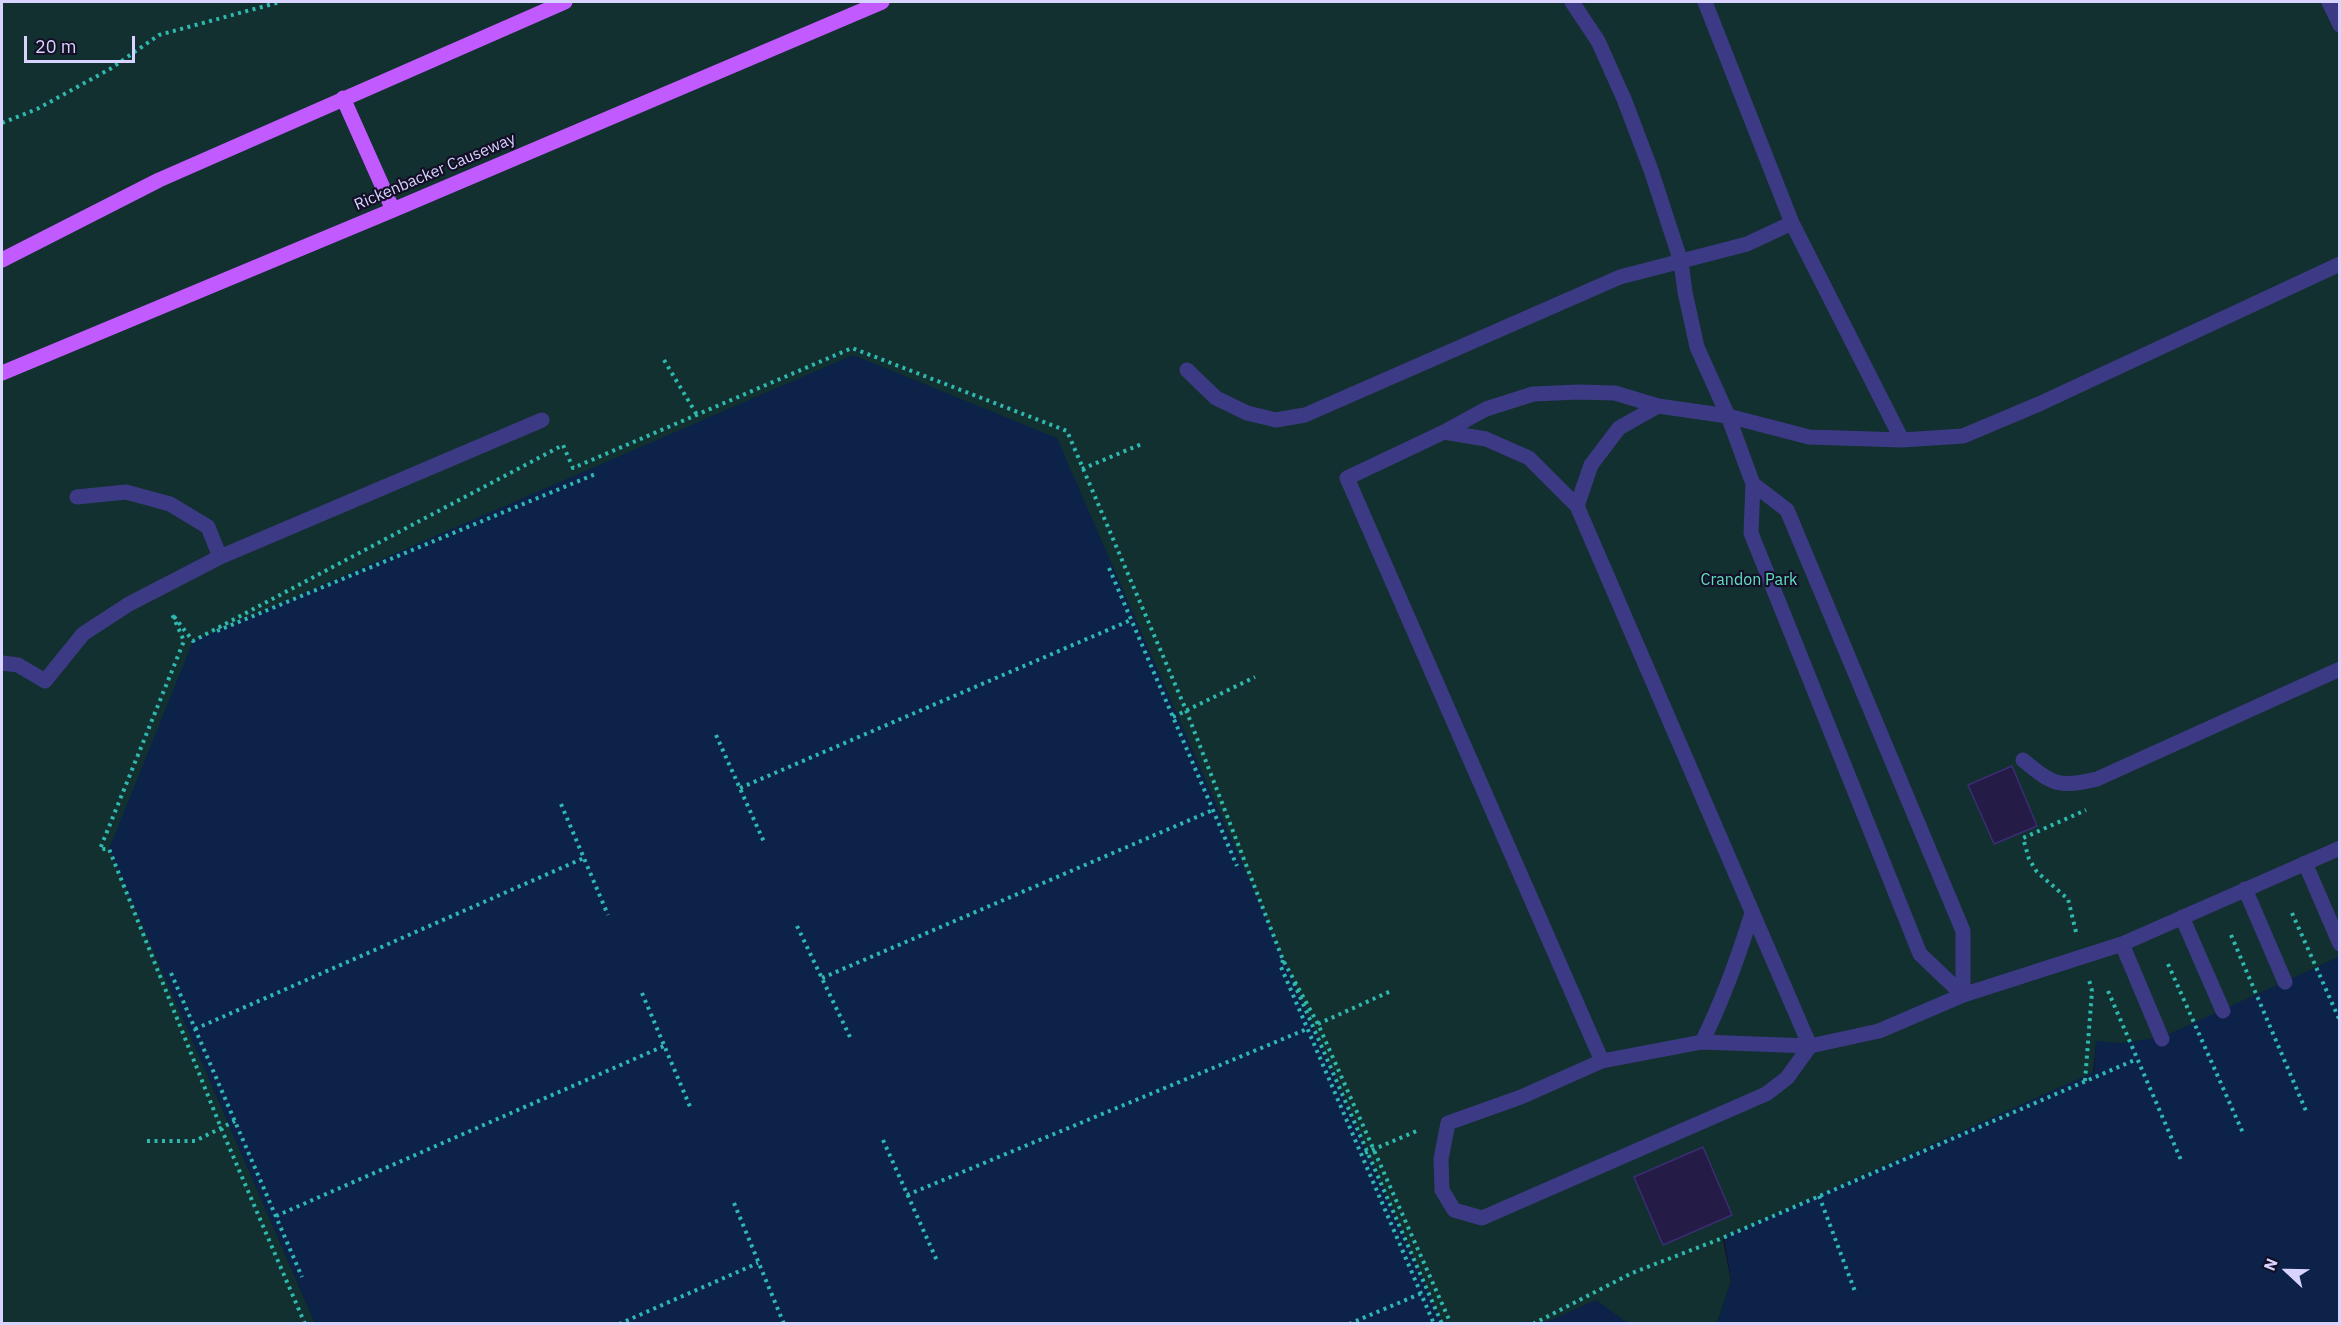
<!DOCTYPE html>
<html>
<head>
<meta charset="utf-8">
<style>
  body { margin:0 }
  #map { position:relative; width:2341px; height:1325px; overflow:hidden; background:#130f26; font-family:"IBM Plex Sans",sans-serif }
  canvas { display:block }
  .frame { position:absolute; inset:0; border:3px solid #d9d4ff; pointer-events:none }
  .north { position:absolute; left:2257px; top:1241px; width:60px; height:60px; -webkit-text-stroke:4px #130f26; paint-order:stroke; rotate:292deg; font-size:16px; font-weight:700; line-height:24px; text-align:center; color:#d9d4ff }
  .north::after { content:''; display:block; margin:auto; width:21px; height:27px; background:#d9d4ff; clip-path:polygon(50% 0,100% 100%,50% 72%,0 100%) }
  .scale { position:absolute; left:24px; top:36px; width:111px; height:27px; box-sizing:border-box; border:3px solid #d9d4ff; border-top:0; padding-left:8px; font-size:18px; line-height:21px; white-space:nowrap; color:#d9d4ff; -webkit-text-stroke:4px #130f26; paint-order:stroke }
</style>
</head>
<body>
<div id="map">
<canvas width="2341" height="1325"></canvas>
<div class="frame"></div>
<div class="north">N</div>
<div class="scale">20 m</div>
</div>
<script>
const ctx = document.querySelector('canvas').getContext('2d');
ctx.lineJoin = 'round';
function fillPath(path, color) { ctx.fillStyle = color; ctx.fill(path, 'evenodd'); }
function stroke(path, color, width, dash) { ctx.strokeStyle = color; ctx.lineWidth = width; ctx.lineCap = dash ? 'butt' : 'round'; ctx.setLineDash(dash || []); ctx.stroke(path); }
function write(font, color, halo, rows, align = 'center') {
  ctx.font = font + ' "IBM Plex Sans",sans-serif'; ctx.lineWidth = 4.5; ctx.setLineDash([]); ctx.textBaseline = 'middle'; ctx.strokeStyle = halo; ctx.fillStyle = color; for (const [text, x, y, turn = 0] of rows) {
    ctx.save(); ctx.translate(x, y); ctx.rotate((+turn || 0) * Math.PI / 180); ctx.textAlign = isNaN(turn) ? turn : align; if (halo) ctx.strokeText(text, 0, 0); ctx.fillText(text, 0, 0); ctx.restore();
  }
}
const green = new Path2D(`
  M2 2H2339V957L2162 1039 2123 1045 2096 1043 2093 1073 1723 1239 1731 1282 1717 1323H1441L110 849 315 1323 2 1324Z`);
const water = new Path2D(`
  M853 355 1057 438 1442 1323H315L109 849 193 641Z
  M2339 957V1323L1717 1324 1731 1281 1724 1237 2094 1072 2096 1041 2123 1043 2162 1037Z
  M1596 1300 1628 1323H1544Z`);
const building = new Path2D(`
  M2012 766 2037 826 1994 844 1968 785Z
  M1703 1147 1732 1215 1663 1245 1634 1177Z`);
const path = new Path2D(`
  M2 123 37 109 110 69 159 35 280 2
  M664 360 697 415
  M1082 469 1144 443
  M1109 568 1237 866
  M217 631 598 473
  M1173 717 1255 677
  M716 735 764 842
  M740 788 1131 620
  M561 804 608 915
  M2292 913 2340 1021
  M797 926 850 1037
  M2076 932 2068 899 2037 872 2029 859 2023 838 2086 810
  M2231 935 2306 1111
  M1283 960 1281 967 1434 1324
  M2168 964 2243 1133
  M171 973 302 1277
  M822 978 1213 810
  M1294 983 1442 1324
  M2108 991 2181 1160
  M642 993 691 1109
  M1318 1024 1391 991
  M195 1029 584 858
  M2085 1081 2092 991 2089 980
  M883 1140 938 1263
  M147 1141H195L235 1121
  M1365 1153 1419 1130
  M907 1195 1307 1029
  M1819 1196 1856 1294
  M734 1203 784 1324
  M276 1216 664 1046
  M305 1324 221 1128 109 849H100L184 641 172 614 193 641 563 445 573 468 852 348 1067 431 1186 710 1283 960 1318 1024 1451 1324
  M619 1324 758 1263
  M1349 1324 1422 1293
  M1533 1324 1632 1273 1720 1239 2137 1059`);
const minor = new Path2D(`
  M1572 2 1598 41 1624 99 1651 170 1681 262 1685 292 1697 347 1728 416 1753 484 1751 533 1920 954 1963 995
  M1705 2 1792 223 1902 440
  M2329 2 2340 25
  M1187 370 1216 398 1247 413 1276 420 1305 415 1620 277 1747 244 1792 223
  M1444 432 1486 409 1533 394 1579 392 1615 393 1658 406 1728 416 1809 437 1902 440 1963 436 2039 404 2340 264
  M1753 484 1787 510 1963 931V995
  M77 497 126 492 170 504 208 527 220 557
  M1577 506 1591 465 1619 428 1658 406
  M2 663 18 665 45 681 83 634 129 604 220 557 542 420
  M2023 760C2053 785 2059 788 2097 779L2340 669
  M2305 863 2340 944
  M2245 889 2285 982
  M2182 917 2223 1011
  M2122 944 2162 1039
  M1702 1042C1723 1000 1738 958 1752 913
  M1602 1061 1347 478 1444 432 1486 439 1529 458 1577 506 1810 1046 1787 1078 1766 1094 1482 1218 1454 1210 1442 1190 1441 1159 1448 1123 1521 1097 1602 1061 1702 1042 1810 1046 1879 1031 1963 995 2122 944 2340 848`);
const major = new Path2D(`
  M343 98 393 210
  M2 260 159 180 565 2
  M2 373 393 210 882 2`);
const streetNames = [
  ["Rickenbacker Causeway",435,172,-23]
];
const parkNames = [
  ["Crandon Park",1749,580]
];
fillPath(green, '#12302f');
fillPath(water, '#0c2248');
fillPath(building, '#241b47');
stroke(building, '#3b2d73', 1.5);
stroke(path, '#2fb8b0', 4, [3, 4.5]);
stroke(minor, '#3d3a85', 15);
stroke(major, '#c25bff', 15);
write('16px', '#d9d4ff', '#130f26', streetNames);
write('16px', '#5fe0c0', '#130f26', parkNames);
</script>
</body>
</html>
